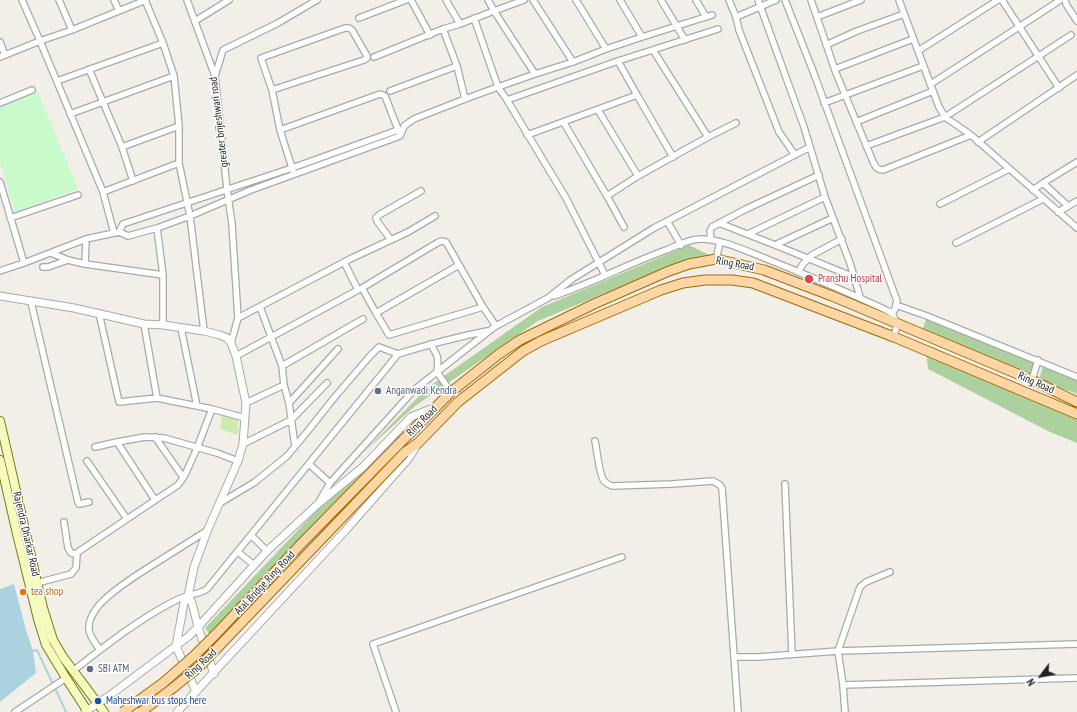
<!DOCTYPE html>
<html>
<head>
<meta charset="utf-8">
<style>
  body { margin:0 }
  #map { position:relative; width:1077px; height:712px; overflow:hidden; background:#f2efe9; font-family:"PT Sans Narrow",sans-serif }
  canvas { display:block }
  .north { position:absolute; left:1021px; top:656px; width:40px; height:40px; -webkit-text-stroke:3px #fff; paint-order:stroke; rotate:238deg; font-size:11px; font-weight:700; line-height:16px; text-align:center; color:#222 }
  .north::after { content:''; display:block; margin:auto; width:14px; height:18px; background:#222; clip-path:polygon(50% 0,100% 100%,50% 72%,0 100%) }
</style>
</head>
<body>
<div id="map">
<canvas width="1077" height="712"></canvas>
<div class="north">N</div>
</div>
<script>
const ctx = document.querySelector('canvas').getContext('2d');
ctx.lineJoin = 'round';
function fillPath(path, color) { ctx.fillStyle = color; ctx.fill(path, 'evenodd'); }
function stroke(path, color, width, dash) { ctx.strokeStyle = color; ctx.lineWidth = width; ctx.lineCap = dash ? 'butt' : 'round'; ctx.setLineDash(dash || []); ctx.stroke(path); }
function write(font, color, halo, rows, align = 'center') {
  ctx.font = font + ' "PT Sans Narrow",sans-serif'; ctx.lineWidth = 3; ctx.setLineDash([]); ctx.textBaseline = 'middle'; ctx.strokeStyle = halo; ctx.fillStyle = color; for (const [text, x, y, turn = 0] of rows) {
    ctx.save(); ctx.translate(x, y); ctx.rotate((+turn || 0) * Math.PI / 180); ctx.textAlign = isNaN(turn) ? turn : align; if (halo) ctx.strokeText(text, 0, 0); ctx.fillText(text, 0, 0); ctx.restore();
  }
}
const grass = new Path2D(`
  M222 416 238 420V435L220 429Z`);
const forest = new Path2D(`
  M689 245 709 255 658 271 538 321 415 406 363 453 427 388 542 307Z
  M927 316 1038 360 1032 380 921 334Z
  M926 351 1077 414V443L1050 432 928 369Z
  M1044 363 1077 377V394L1039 380Z
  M382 454 301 540 213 639 205 628 317 510Z`);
const park = new Path2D(`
  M38 92 78 189 15 212 0 162V105Z`);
const water = new Path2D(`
  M14 584 26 630 33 651 36 673 0 702V589Z`);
const stream = new Path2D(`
  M33 651 37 650 66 712`);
const minor = new Path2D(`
  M22 0 40 41 103 192 114 233
  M59 0 72 30
  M114 0 119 11
  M145 0 163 43 174 76 179 126V163L190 216 204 331
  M187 0 215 76 227 189 232 224 238 318 231 343
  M411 0 430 35
  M524 0 494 11 535 74 573 62 533 0
  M576 0 606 49
  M661 0 685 40
  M696 0 706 17
  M729 0 736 17 776 0
  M758 0 804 127 825 197 850 263 860 297
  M785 0 813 71 897 301 895 309 892 313 897 324 894 337
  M811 0 836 73 874 164C876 168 878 170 883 170L971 135 1077 228
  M899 0 933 91 939 107 945 117 1071 35
  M1002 0 1059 88
  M1065 0 1066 4 1077 21
  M736 17 739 30 779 132 795 155
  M817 17 861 0
  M359 18 406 0
  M195 21 229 0
  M460 24 494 11 488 0
  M345 28H349L352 30 367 56V58L364 60 272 90 261 58Z
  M443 29 457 66 465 99 498 87 474 18
  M642 37 712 15
  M0 42 5 55
  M826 45 857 31 904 14
  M918 51 998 0
  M0 57 40 41 72 30 146 0
  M374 57 443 29 460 24 446 0
  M573 62 606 49 642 37 620 0
  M89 69 122 147 133 181
  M835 69 913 39
  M535 74 498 87 507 100 566 198 605 275
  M215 76 223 50 278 23 317 0
  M57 81 163 43
  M930 84 934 82 1059 1
  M272 90 280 130 380 94 385 96 399 132
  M390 91 457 66
  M637 95 673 157
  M507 100 618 61 718 29
  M0 103 32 90
  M824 103 923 66
  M598 110 638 176 708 137 653 50
  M70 114 174 76
  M856 122 933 91
  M564 123 607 196 638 176
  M280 130 293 171
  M401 134 404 126 414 119 465 99
  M527 135 637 95 618 61
  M708 137 736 123
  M978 142 1077 75
  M866 146 945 117 971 135
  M122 147 179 126
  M0 182 24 263
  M1033 190 1043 183
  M103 192 179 163
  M607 196 624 227
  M940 204 1009 169
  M1068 206 1043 183 1077 162
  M1058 212 1077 201
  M10 218 78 195
  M667 221 681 245
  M719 223 775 245 854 277
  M157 228 163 275V325
  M119 232 123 224 292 168 398 130 402 131
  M748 234 825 197
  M391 240 377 221 376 218 379 215 421 191
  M711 240 710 231 712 227 746 209 819 175
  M956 243 1043 199
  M775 245 833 218
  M51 253 68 260 85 264 163 275
  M716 259 720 242
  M85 264 86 239
  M459 265 376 313 362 288 437 243 441 241 446 242 483 307 496 326
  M43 267H48L68 260
  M0 271 24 263 86 239 119 232 128 236 157 228 190 216 251 190 400 136
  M798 272 803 264 812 255 842 239
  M554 296C592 283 628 264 666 250 677 246 689 239 700 239 719 238 749 252 767 259 809 276 851 293 892 313
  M31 302 78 502 79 504 89 502
  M896 305 927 316 1077 377
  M260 307 282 366 284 385 289 403 295 446
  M99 313 119 402 157 398 212 409
  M376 313 389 335 483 307
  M238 318 350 259 408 232 435 216
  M144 324 157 398
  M181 328 197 406
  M430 344C438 355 439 358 437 372L451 392
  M236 356 358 290 344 262
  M282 366 363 319
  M1032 380 1038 360
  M246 403 284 385
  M289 403 338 349
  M155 437 183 477
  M595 441C597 450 599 474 604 481 607 484 609 485 612 486L672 484 713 481 720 485 722 488 738 712
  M243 444 291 420 327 383
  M95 447 117 442
  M87 461 127 519 178 485 185 475 197 448 212 409 245 418
  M309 464 330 483
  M785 484 792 654
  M155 500 117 442 145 437 164 438 217 453 238 461
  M320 500 330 483 414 390 489 331 496 326 548 298 572 279 654 228 810 147
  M220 503 255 482 287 456 307 432 334 398 370 356 379 347 398 354
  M64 522 68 548 71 553 75 554 127 519
  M251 535 267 551
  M238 552 254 565
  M37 583 71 574 76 568 77 554
  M100 650C96 644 89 636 89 629 88 619 97 606 104 600 118 587 135 576 151 566 170 554 189 542 208 530
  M734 657H758L838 651 1077 644
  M74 670C104 647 134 623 167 605 174 601 180 598 187 596 194 594 201 593 207 589L398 354C427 345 457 337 487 331
  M843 685 1077 678
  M15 712 66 678
  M396 712 373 644 622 557
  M845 712 843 685 838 651 860 587 866 582 890 572`);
const tertiary = new Path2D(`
  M0 296 74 308 144 324 163 325 204 331 220 335 227 338 231 343 236 356 246 403 243 444 238 461 208 529 194 567 188 596 184 603 176 646 196 692
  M188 596 192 603 198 627 214 674
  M85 712 109 696 189 636 198 627 267 551 319 503 363 467 411 417 433 408
  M177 712 345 531 409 458 417 445`);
const secondary = new Path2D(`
  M0 421 43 608 53 640 63 657 104 712
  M0 460 17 534 38 619 46 645 66 678 88 712`);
const primary = new Path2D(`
  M398 445 451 392 499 354 520 340 594 304 669 271 689 264 716 259 764 270 832 296 1032 380 1077 402
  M404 453 418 443 458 402 523 351 541 341 661 290 683 283 705 280H732L753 283 894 337 1077 414`);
const primaryBridge = new Path2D(`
  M123 712 163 683 194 656 217 633 300 545 398 445
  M141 712 173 688 200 666 404 453`);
const markers = [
  [809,279,5,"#e0444e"],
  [378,391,4,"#5c6f8a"],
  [23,592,4,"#e8710a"],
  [90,669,4,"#5c6f8a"],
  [98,701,4,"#1a4fb4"]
];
const streetNames = [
  ["greater brijeshwari road",219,122,-97],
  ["Ring Road",735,264,10],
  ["Ring Road",1036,383,24],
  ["Ring Road",422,421,-45],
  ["Rajendra Dharkar Road",26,534,77],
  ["Atal Bridge Ring Road",265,583,-47],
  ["Ring Road",201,664,-43]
];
const healthNames = [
  ["Pranshu Hospital",818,279]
];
const serviceNames = [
  ["Anganwadi Kendra",386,391],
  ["SBI ATM",98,669]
];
const foodNames = [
  ["tea shop",31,592]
];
const transitNames = [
  ["Maheshwar bus stops here",106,701]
];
fillPath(grass, '#cdebb0');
fillPath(forest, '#add19e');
fillPath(park, '#c8facc');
fillPath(water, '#aad3df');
stroke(stream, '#aad3df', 2);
stroke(minor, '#a9a9a9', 8);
stroke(tertiary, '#a9a9a9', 9);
stroke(secondary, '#707d05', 10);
stroke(primary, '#a06b00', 11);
stroke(minor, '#fff', 5.5);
stroke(tertiary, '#fff', 7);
stroke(secondary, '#f7fabf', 8);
stroke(primary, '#fcd6a4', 9);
stroke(primaryBridge, '#a06b00', 11, []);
stroke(primaryBridge, '#fcd6a4', 9);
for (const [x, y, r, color] of markers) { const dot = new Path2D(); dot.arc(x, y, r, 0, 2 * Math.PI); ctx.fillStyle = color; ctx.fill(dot); stroke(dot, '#fff', 1.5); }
write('11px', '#222', '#fff', streetNames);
write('11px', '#be3a42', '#fff', healthNames, 'left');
write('11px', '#4e5e75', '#fff', serviceNames, 'left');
write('11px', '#c56008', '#fff', foodNames, 'left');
write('11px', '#164399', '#fff', transitNames, 'left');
</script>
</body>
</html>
